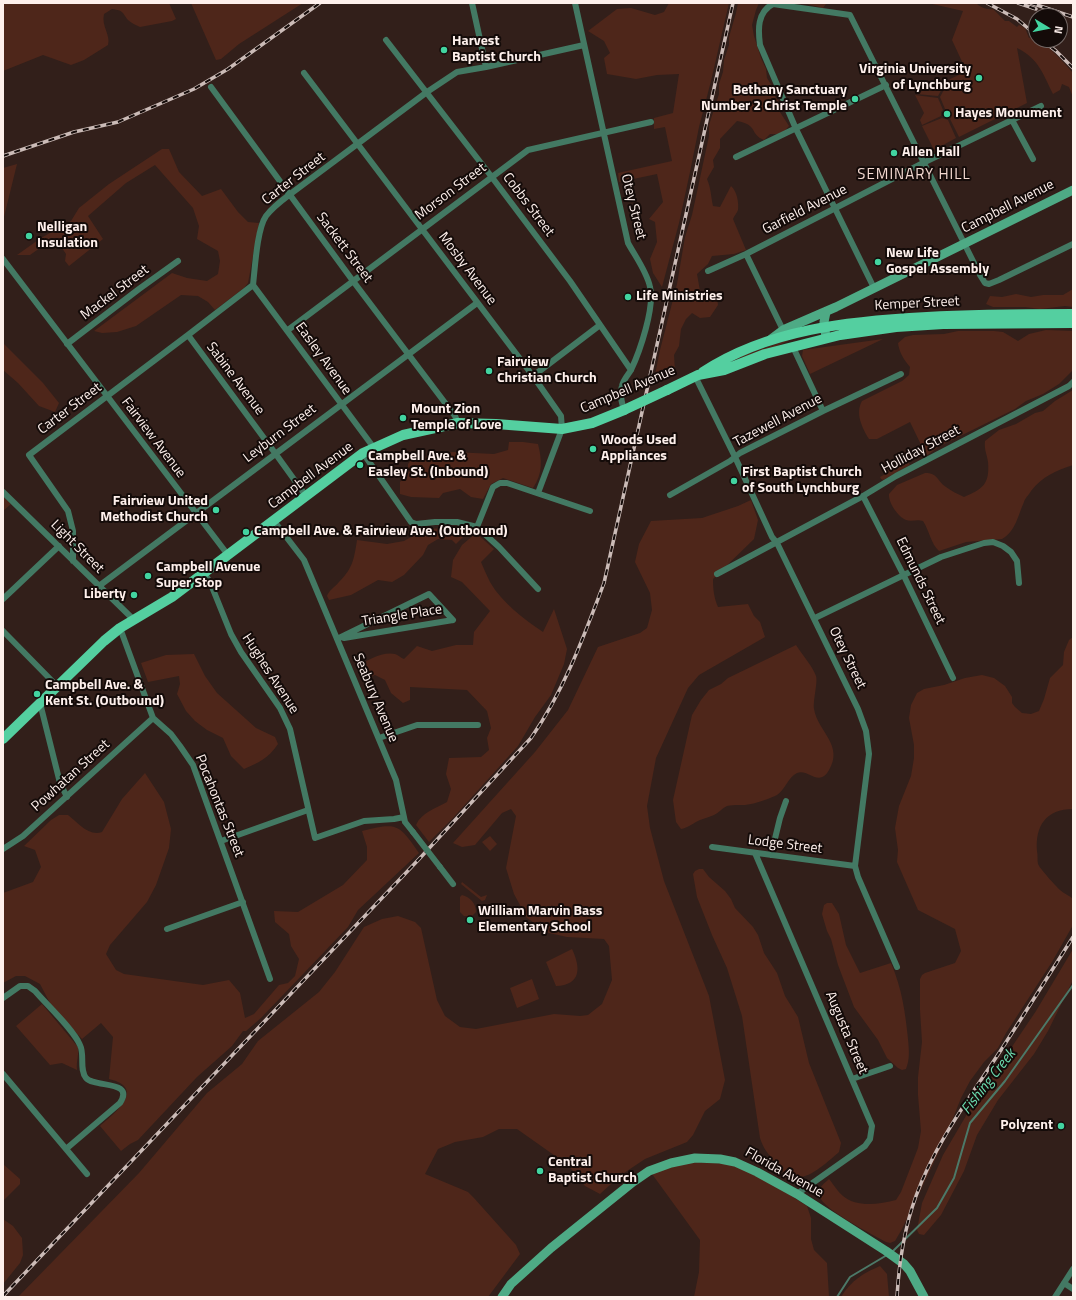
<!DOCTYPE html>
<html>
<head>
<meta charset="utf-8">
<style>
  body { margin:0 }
  #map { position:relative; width:1076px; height:1300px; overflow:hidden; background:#321f1a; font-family:"Titillium Web",sans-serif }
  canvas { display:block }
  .frame { position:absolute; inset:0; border:4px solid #fef0ec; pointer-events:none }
  .north { position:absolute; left:1028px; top:8px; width:40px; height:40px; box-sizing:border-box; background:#140b09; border:1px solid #726764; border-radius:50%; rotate:100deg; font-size:11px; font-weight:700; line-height:16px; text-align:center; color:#fef0ec }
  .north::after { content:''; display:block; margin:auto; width:14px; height:18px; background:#42d4a0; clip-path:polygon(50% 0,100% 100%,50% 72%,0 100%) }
</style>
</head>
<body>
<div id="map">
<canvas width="1076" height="1300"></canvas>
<div class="frame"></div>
<div class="north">N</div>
</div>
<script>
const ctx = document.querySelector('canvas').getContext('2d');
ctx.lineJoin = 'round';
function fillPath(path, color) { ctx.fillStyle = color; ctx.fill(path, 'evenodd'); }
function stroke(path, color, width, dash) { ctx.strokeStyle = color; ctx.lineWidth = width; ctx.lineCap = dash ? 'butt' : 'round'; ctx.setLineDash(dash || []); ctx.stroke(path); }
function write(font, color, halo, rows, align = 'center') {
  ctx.font = font + ' "Titillium Web",sans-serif'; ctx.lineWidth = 4; ctx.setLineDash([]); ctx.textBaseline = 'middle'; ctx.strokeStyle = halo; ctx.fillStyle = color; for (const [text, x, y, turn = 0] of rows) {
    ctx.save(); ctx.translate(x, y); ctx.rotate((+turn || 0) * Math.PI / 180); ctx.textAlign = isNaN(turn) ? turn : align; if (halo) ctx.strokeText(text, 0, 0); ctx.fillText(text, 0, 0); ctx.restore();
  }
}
const green = new Path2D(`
  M3 3H169L176 19 172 21 140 27C136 25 131 23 128 20 121 11 124 11 112 9L104 14C101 26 111 35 108 45L84 60 71 65 43 55 3 71Z
  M191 3H303L239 44 221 59 216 60Z
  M669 3H729L711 81 699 127 690 172 679 223 662 287 653 273 650 259 657 242 655 222 649 219 663 202 657 174 619 182 618 173 672 161 665 127 654 129V118L673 113 679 74 657 75 636 79 607 74 604 58 610 53 604 41 588 31 617 9 631 8 655 15 664 12Z
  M738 3H759L756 10 752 25 754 36 761 58 766 69 767 78 772 86 774 95 779 102 778 109 789 126 782 134H770L764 140C749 134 759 125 737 121L720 139V148L713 160 714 167 707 179C711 188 711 197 713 206L720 207 731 186C737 191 739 203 738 210 737 213 734 216 733 219L746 250 734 254 712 256 708 264 697 274 700 291 707 299 717 297 718 305 710 317 700 318 692 313 686 319 681 329 679 346 674 355 675 371 653 385 660 350 677 284 685 237 692 215 709 136V125L719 94V84L723 72 724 60 729 45V37L736 13Z
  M803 3H825L826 4 823 8Z
  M928 3H976C980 7 987 10 993 9L1005 21H1009L1017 27 1019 25 1025 28 1029 38 1034 36 1036 40C1045 41 1066 65 1073 73V97L1069 87 1062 84 1060 90 1053 94C1043 74 1039 59 1017 48L1027 103 959 137 950 119 952 116 951 111 948 109H945L940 97 950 79 961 74 960 71 965 68 952 40 963 11Z
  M948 78 938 96 916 94Z
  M915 95 938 98 943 110 941 112V116L922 125 920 120 924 113Z
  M942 118 948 120 956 138 934 150 922 126Z
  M162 149H169L179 172 202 196 221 189 238 212 248 222 259 223 248 283 244 288 215 310 208 302 198 296 181 295 136 326 117 332 102 333 94 331 172 273 187 278 207 281 218 274 220 261 218 251 197 239 199 226 193 208 155 165 126 183 88 216 103 239 69 266 65 261 66 254 58 242 47 243 30 255H17L41 238 71 221 79 208 109 184Z
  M17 164 3 221V168Z
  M1073 289V307L1065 306 1040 309 1025 307H993L986 304 990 296 1002 297 1016 294 1031 297 1043 295H1063Z
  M1046 330 1073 331V370L1059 384 1043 394 1026 401 1015 409 940 446 929 454 925 456 926 455 910 422 877 439H869C862 428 855 413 862 401L902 381 909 375 910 367C904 360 899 352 898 343L905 337 913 335 944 334 958 331H994L1003 332 1018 341 1029 334Z
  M883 339 810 374 802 356 803 350Z
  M788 340V341L773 348 731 361 732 359Z
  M3 343 43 383 59 403 55 412 39 406 18 383 3 370Z
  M1073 390V465C1055 471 1043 476 1031 491 1029 495 1025 498 1024 502 1018 515 1016 531 1002 539L966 542 939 551C931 544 929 530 923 521 917 519 912 522 906 520 898 517 888 502 889 494L897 485 925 473C938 473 937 481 946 487 951 491 958 494 964 497 982 489 990 485 988 462 987 454 984 450 985 441L999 430 1016 424 1035 413 1043 411 1055 401Z
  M509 442H523L538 444C542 460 543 473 533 488L503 478 491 484 483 499 471 497 460 489 443 493 439 498 411 497 400 494V482L408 473V464L413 458 453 452 494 454 508 450Z
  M907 461 910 465 883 480 881 479 880 477 889 472 888 470 902 462 903 463Z
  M3 496 11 504 3 511Z
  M751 500 758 520 754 539 713 579C713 589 714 598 718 607L748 604 754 616 760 622 765 637 699 675 688 688 656 758 647 806 650 828 664 881 709 996 725 1080 720 1099 705 1111 693 1135 687 1142 645 1159 621 1175 600 1194 585 1186 568 1165 517 1129H499L483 1137 455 1142 438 1149 425 1174 468 1192 474 1198 516 1245 520 1254 488 1297H18L139 1173 207 1093 242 1064 258 1041 319 992 335 972 364 927 382 919 398 916 415 922 421 928 437 1000 445 1016 460 1027 476 1029 554 1014 580 1016 588 1015 602 1004 612 980 609 946 604 939 567 937 549 933 527 918 514 894 506 868 516 816 511 809 502 813 475 845 462 847 453 843 535 752 568 710 598 647 640 633 647 628 652 610 650 593 635 562 639 544 651 521 702 518 738 506Z
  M449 528 470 530 456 544 452 540 438 539 428 545 423 555 404 575 392 582 378 580 351 595 329 600 327 596C329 590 335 587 339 582 353 568 354 559 357 540L387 544 404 541 425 529Z
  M476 533 494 549 481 562C484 569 487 576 490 582 502 603 524 619 543 632L554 609 567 649 564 664 551 695 535 717 518 746 452 819 429 842 416 825C421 813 436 808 447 802L451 789 446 774 449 758 481 757 489 750 487 738 491 728 487 711 467 690 410 687V700L403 703 391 693 385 680 375 675 362 680 357 668C365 660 384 651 395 654 398 655 401 658 404 659L417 646 432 651 456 645H473L474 632 490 611 462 582 451 577 453 560 462 545Z
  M1073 637V809C1046 809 1035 826 1037 851 1038 855 1037 860 1038 864 1040 869 1056 886 1060 890 1064 894 1069 895 1073 899V925L1052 962 1006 1033 998 1048 984 1062 970 1081 961 1098 944 1141 902 1229 895 1241 890 1243 886 1242C874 1235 819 1208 819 1194 819 1186 824 1184 829 1179 834 1185 838 1192 843 1196 857 1208 880 1204 896 1200L901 1192 918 1148 921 1131 918 1095V1077L922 1042 920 1010V979L922 975 925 973 955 963 961 951 955 929 918 910 897 862 898 850 895 828 899 806 911 776 914 758V745L909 718 911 705 917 693 924 689 944 685 965 678 982 675 994 678 1005 686 1012 697V703L1015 707 1022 713 1031 714 1039 711 1044 699 1050 678 1063 665 1064 652 1069 640Z
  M796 645C801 653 813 667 816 676 818 682 813 700 814 709 818 732 844 745 829 770 819 788 808 768 797 773 788 777 785 790 777 795 771 798 757 803 751 804 743 806 734 804 727 806 722 808 719 813 714 815 710 817 705 818 700 820 693 823 688 828 681 829L676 822 673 800 692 715 701 700 709 690 721 684 728 678Z
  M194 654 205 676 217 693 256 728 275 737 278 744C269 758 258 763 244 769L231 756 223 738 207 730 195 721 186 711 177 694 180 684 179 676 148 682 141 663 166 655Z
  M145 773 164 802 171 829 169 848 156 885 147 902 110 945 106 954 116 970 124 974 203 985 229 980 240 993 245 1018 254 1014 279 985 288 983 295 976 299 959 291 946 289 934 275 922 274 911 298 912 343 885 367 860V847L362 831C397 822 399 824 419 853L358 910 348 927 261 1018 246 1031H243L232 1046 197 1077 138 1140 130 1144 121 1151 100 1126C115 1113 147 1088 109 1079L113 1037 101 1023 82 1039 52 1007 40 984 25 976H16L3 983V893L33 882 41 867 35 850 24 846 51 820 59 815H68C77 822 89 837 102 832L122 799Z
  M490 836 497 844 490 851 482 842Z
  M699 869H703L709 877 725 891 731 899 735 908 753 927 758 935 764 953 777 973 785 996 798 1017 809 1063 841 1143 839 1152C827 1162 805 1185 788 1175 783 1172 778 1166 775 1162 768 1154 763 1148 760 1138L742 1016 727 968 712 935 697 897 693 874 695 871Z
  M462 882 481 897 487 895 485 900 482 901 461 884Z
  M462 895C470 897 476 903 476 912L472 916H464L460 912V897Z
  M827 903H832L839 914 846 945 860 973 891 963C902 989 905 1011 908 1039 909 1050 910 1059 906 1069L902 1070 898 1068 887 1058 878 1040 854 1007 838 965 831 939 827 931 822 914 824 905Z
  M572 949C581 968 581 985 556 986L546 962Z
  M1073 949V980L1048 1031 1034 1054 998 1100 977 1135 964 1171 941 1215 924 1235 919 1234 917 1230 922 1203 943 1155 970 1109 1036 1011Z
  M532 979 539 999 517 1008 510 988Z
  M42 1004 78 1047C79 1055 76 1062 77 1070L62 1063 50 1065 16 1026Z
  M694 1162C707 1163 721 1162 734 1166 760 1173 784 1192 807 1206L811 1218V1239L814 1250 827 1263 829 1297H694L699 1272 700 1240 652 1174 671 1166Z
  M3 1164 20 1179V1184L3 1201Z
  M3 1219 13 1226 22 1238 23 1255 20 1263 3 1284Z
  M880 1266 887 1274 889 1297H841C852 1280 862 1274 880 1266Z`);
const stream = new Path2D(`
  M892 1252 937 1208 954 1178 970 1123 1005 1081 1073 985
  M837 1297 850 1277 887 1255`);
const minor = new Path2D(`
  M472 3 486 67
  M575 3 628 243C635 256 647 272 650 287 655 307 640 351 631 370 628 375 623 380 622 386 619 394 622 403 624 410
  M386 40 491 176 570 281 631 370
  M304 73 533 376 561 416 562 429 538 493
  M211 87 353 281 455 416 458 423
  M1012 120 1033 159
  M736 157 886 85
  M746 254 783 330
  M3 259 228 555
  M708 271 746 254 927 161 1041 106
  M253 285 374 448
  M874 288 796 129 760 45C758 30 757 12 773 4L850 15 980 275 985 283 989 284 999 280 1073 244
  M288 330 528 150 651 122
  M188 335 275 453 306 496
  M67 344 139 289 178 261
  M793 347 823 411
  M533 376 600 325
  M695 376 735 457 772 537 777 543 858 709 866 731 869 754 855 866 858 877 897 967
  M363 453 411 522 416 524 435 522H457L477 527 499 547 538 589
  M3 492 134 620
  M670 495 730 461 740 453 823 411 901 374
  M863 496 904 576 953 678
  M274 521 304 560 396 780 405 822 413 832
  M477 527 493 487 500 483H507L590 511
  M73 561V531L68 511 29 455 188 335 253 285C255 268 257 229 266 216 272 208 281 201 289 195L427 92 457 72 486 67 584 45
  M204 573 210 582 231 634 241 652 280 708 290 729 315 838 364 821 394 819 404 817
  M717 574 863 496 896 476 1069 386 1073 382
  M99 586 477 303
  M3 599 59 546
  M815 618 941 557 984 543 993 542 1003 546 1011 552 1017 561 1019 583
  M120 628 153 718 171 734 180 746 193 765 270 979
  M3 631 57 686
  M344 638 453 620
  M337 639 429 594 453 620
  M40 703 60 783 67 797
  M379 738 417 725H478
  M221 841 308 810
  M712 847 855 866
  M3 849 23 836 153 718
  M755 853 872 1126 870 1139 865 1146 797 1194
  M771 855 780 818 786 801
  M440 867 453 884
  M167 929 243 902
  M3 998 20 986H28L35 991C47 1005 73 1029 80 1045 85 1055 79 1069 86 1078 95 1088 135 1080 120 1103L66 1149
  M3 1074 87 1174
  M852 1079 890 1066
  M1064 1283 1073 1289
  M1055 1297 1073 1269`);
const secondary = new Path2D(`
  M826 312 824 322 826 338
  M771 339 783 330 836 307 1073 190
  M502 1297 511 1284 551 1248 633 1182 649 1171 671 1163 695 1158 720 1159 735 1162 757 1172 797 1194 886 1251 904 1264 910 1271 924 1297`);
const primary = new Path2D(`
  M703 372C768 329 850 321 927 317 976 314 1024 314 1073 314
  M667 390 698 375 724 370 765 354 840 335 896 327 943 324 1073 323
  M3 739 104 641 120 628 172 597 363 453 403 435 458 423 496 424 562 429 592 423 624 410`);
const rail = new Path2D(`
  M987 3 1017 19 1036 35
  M1018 3 1036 9
  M1031 3 1073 17
  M1042 40 1056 51 1073 68
  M3 156 74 132 118 122 194 89 228 69 320 3
  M3 1296 421 857 531 738C564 691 584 636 604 583L733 3
  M897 1297C899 1262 904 1229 916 1196 935 1143 971 1096 1001 1050 1025 1013 1049 975 1073 937`);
const minorBridge = new Path2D(`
  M413 832 440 867`);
const primaryBridge = new Path2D(`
  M624 410 667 390`);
const markers = [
  [444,50,4,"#42d4a0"],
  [979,78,4,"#42d4a0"],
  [855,99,4,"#42d4a0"],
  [947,114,4,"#42d4a0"],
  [894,153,4,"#42d4a0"],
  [29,236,4,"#42d4a0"],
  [878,262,4,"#42d4a0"],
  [628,297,4,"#42d4a0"],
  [489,371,4,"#42d4a0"],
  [403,418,4,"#42d4a0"],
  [593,449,4,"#42d4a0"],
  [360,465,4,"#42d4a0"],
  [734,481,4,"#42d4a0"],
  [216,510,4,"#42d4a0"],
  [246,532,4,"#42d4a0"],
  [148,576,4,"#42d4a0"],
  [134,595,4,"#42d4a0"],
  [37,694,4,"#42d4a0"],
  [470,920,4,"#42d4a0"],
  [1061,1126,4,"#42d4a0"],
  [540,1171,4,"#42d4a0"]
];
const poiNames = [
  ["Harvest",452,42],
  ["Baptist Church",452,58],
  ["Virginia University",971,70,"right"],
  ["of Lynchburg",971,86,"right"],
  ["Bethany Sanctuary",847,91,"right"],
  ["Number 2 Christ Temple",847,107,"right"],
  ["Hayes Monument",955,114],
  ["Allen Hall",902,153],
  ["Nelligan",37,228],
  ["Insulation",37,244],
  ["New Life",886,254],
  ["Gospel Assembly",886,270],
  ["Life Ministries",636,297],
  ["Fairview",497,363],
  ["Christian Church",497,379],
  ["Mount Zion",411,410],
  ["Temple of Love",411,426],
  ["Woods Used",601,441],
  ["Appliances",601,457],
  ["Campbell Ave. &",368,457],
  ["Easley St. (Inbound)",368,473],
  ["First Baptist Church",742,473],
  ["of South Lynchburg",742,489],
  ["Fairview United",208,502,"right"],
  ["Methodist Church",208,518,"right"],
  ["Campbell Ave. & Fairview Ave. (Outbound)",254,532],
  ["Campbell Avenue",156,568],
  ["Super Stop",156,584],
  ["Liberty",126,595,"right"],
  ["Campbell Ave. &",45,686],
  ["Kent St. (Outbound)",45,702],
  ["William Marvin Bass",478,912],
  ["Elementary School",478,928],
  ["Polyzent",1053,1126,"right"],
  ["Central",548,1163],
  ["Baptist Church",548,1179]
];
const streetNames = [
  ["Carter Street",294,179,-38],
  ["Morson Street",451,192,-37],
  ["Cobbs Street",528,205,53],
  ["Otey Street",633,207,76],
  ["Campbell Avenue",1008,207,-27],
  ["Garfield Avenue",805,210,-27],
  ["Sackett Street",344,248,53],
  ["Mosby Avenue",467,269,53],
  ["Mackel Street",115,293,-37],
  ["Kemper Street",917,304,-3],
  ["Easley Avenue",323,359,54],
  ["Sabine Avenue",235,379,53],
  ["Campbell Avenue",628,390,-23],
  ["Carter Street",70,409,-37],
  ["Tazewell Avenue",778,421,-28],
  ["Leyburn Street",280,434,-37],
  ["Fairview Avenue",153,438,53],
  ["Holliday Street",921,450,-28],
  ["Campbell Avenue",311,476,-37],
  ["Light Street",77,547,45],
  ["Edmunds Street",920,581,64],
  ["Triangle Place",402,616,-9],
  ["Otey Street",847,658,64],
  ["Hughes Avenue",270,674,57],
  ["Seabury Avenue",375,698,67],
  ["Powhatan Street",71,776,-42],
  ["Pocahontas Street",219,806,68],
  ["Lodge Street",785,845,7],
  ["Augusta Street",846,1033,67],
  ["Florida Avenue",784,1173,29]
];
const neighbourhoodNames = [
  ["SEMINARY HILL",914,175]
];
const waterNames = [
  ["Fishing Creek",989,1082,-52]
];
fillPath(green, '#4e261a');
stroke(stream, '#4c7968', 2);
stroke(minor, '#437963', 6);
stroke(secondary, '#4eaa85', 9);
stroke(primary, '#54cfa0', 10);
stroke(rail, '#cbbbb7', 3.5);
stroke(rail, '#140b09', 2, [6]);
stroke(minorBridge, '#437963', 6);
stroke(primaryBridge, '#54cfa0', 10);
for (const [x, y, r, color] of markers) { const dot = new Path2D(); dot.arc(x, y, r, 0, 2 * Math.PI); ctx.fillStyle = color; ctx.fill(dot); stroke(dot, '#140b09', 1.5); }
write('bold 14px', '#fef0ec', '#140b09', poiNames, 'left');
write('14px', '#fef0ec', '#140b09', streetNames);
ctx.letterSpacing = '1px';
write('15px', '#f3d9d1', '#140b09', neighbourhoodNames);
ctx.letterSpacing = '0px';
write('italic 15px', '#6bdcaf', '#140b09', waterNames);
</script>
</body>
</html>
